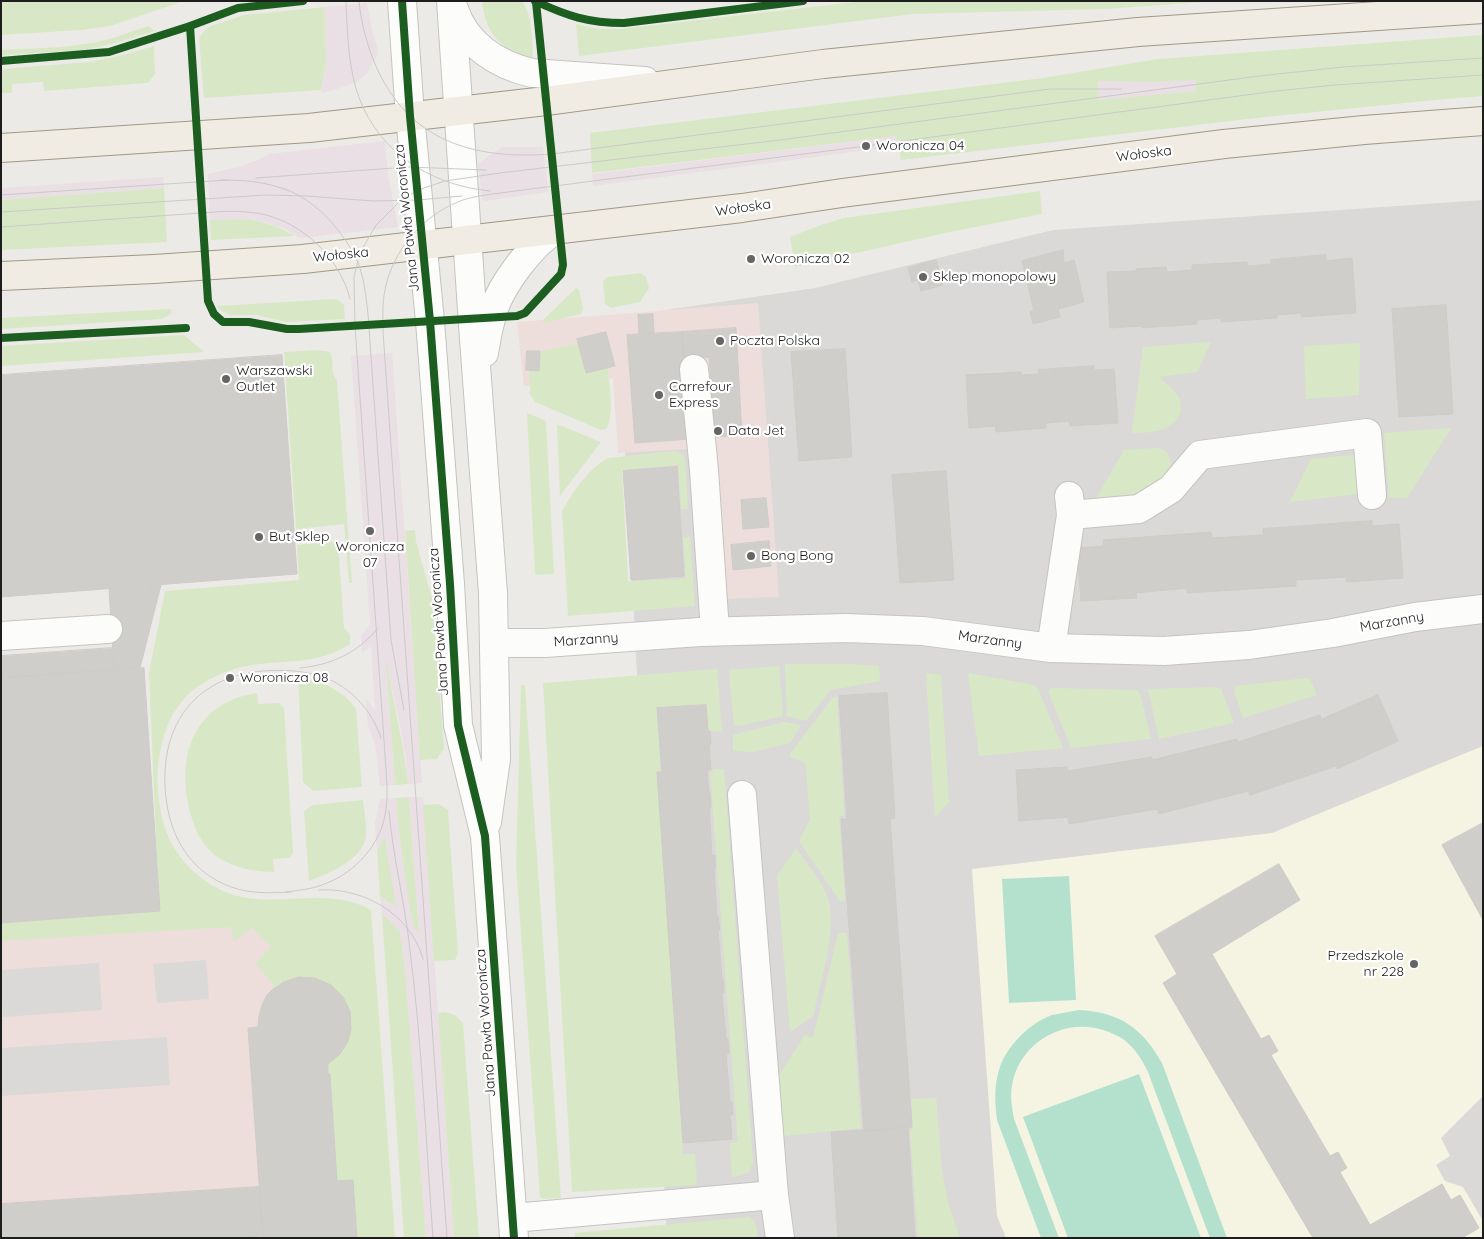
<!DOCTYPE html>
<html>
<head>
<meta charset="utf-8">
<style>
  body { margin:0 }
  #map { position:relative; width:1484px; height:1239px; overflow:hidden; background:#eceae6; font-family:Quicksand,sans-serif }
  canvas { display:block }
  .frame { position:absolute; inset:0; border:2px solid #1d1d1d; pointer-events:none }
</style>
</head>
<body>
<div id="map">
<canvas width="1484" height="1239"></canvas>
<div class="frame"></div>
</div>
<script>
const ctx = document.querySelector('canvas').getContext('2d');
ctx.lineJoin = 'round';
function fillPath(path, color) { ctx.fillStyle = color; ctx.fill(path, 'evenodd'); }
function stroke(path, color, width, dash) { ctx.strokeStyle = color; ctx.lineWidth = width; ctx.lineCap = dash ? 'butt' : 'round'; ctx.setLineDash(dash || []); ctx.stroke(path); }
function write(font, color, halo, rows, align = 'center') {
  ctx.font = font + ' Quicksand,sans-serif'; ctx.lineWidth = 4.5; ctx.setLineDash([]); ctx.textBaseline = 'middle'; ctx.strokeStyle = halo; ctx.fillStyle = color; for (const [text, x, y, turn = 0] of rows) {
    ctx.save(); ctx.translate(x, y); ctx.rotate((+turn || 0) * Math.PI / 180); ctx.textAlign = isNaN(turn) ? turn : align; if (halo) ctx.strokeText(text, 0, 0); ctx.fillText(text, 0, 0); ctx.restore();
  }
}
const residential = new Path2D(`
  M1483 200V1238H667L618 317 815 288 1053 230Z`);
const commercial = new Path2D(`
  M758 303 779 597 718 599 708 448 618 453 613 379 524 386 517 322Z
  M278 904 347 952 367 1238H1V923Z`);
const industrial = new Path2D(`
  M367 3 372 30 378 50 377 56 368 72 358 81 335 90 321 93 326 66 325 7Z
  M1195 79 1196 91 1099 101 1098 81 1152 82Z
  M898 136 899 146 593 186 592 174Z
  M385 141 388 175 398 227 300 238 283 228 264 222 241 219 210 220 208 174 242 166 258 160 269 154Z
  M502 147H543L548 192 485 201 482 199 478 164 490 155Z
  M163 177 164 188 1 200V188Z
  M392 353 422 783 408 784 406 760 399 720 386 663 395 785 380 786 375 744 368 726 366 699 375 710 371 646 362 653 361 636 370 624 351 356Z
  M409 797H423L454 1238H426L405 968 400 932 389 920 382 914 380 897 395 907 385 838 384 839 377 851 375 823 380 799 396 798 401 852 419 932Z`);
const education = new Path2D(`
  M1483 746V1096L1441 1138 1450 1156 1436 1165 1445 1181 1463 1187 1483 1221V1238H1006L997 1216 972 869 1272 833Z`);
const religious = new Path2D(`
  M206 960 209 999 157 1003 153 964Z
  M99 963 102 1010 3 1017 1 970Z
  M167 1037 170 1085 1 1096V1048Z`);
const grass = new Path2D(`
  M1 1H184L110 26 81 30 1 35Z
  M482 1H521C533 10 532 45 533 59 502 51 485 34 482 1Z
  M864 1H1217L1107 9 913 14 579 56 576 24 598 29H620Z
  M325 7 326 66 321 90 204 98 199 38 205 30 211 26 244 15Z
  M148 26 155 31 112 44 82 50 1 55V50C38 48 75 48 110 39 123 35 135 30 148 26Z
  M1483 35V96L1435 100 1265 117 901 160 897 136 592 173 590 133 1043 78 1158 59ZM1195 80 1196 91 1099 100 1098 81 1152 82Z
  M154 46 155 74 148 83 44 91 43 82 12 84V93H1V69L90 62 123 55Z
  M164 188 167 242 1 250V200Z
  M1040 191 1042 214 945 233 795 267 790 237 821 225 844 218Z
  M241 219C261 220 278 226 295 236L211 240 210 220Z
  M641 273 646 277 649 288 640 302 611 308 605 304 603 281 607 277Z
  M576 288 579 289 583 308 581 314 544 323 543 320Z
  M335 299 338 300 344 305 345 319 286 322 257 315H231L220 310 217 306Z
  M171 309V314L162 319 1 329V318Z
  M184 335 204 352 1 366V346Z
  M1211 342 1197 372 1160 377C1166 384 1175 390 1179 398 1182 404 1182 411 1178 417 1170 432 1148 433 1132 433L1143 347Z
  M1360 343 1359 395 1306 399 1304 346Z
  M578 344 586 373 608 368C609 385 615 416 606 429L601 430 535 402 530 394 529 370 539 371 540 351Z
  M317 350 330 352 332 357 333 373 337 381 352 583H349L344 524 296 529 284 352Z
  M527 413 546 421 554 574 535 575Z
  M557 424 601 442 560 496Z
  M1451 428 1407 498H1389L1384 433Z
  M1156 448C1162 449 1166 450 1169 456 1177 472 1157 487 1148 497L1093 504 1124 450Z
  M675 451 681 453 685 458 688 509H681L678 465 622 470 628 581 686 579 683 538 690 537 695 606 568 616 562 511C573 492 588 469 608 458Z
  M1362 454 1366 493 1290 502 1311 459Z
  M415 530 416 541 432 599 444 748 437 759 420 760 405 531Z
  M338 541 344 628 350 634V644C317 666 284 659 247 666 231 669 216 675 202 684 153 713 148 795 171 842 181 862 199 879 219 889 267 914 322 883 371 910L395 1238H357L353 1181H337L331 1074H328V1064C384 1028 328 948 275 987L255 963 271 947 252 928 235 941 230 927 1 941V923L159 911 149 673 165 591 299 580 297 545Z
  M386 663H387C393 704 404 743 408 784L395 785Z
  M785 664H847L879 666 880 681 831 690 806 721 787 716Z
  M779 666 783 716 739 726 734 725 729 670Z
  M717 669 722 732 708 731 706 705 657 709 683 1154H695L697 1185 572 1192 543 683Z
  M926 673 941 675 949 802 935 818Z
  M968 673 1034 685 1038 689 1063 748 979 756Z
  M298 678H306L324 683 345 696 356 708 362 787 313 791 303 782Z
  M1306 678 1310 679 1317 695 1243 718 1234 691 1236 686Z
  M521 685H525L561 1198 543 1199 540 1197 516 865Z
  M1215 687 1221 689 1234 723 1159 739 1148 689Z
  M1052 688 1137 690 1140 693 1151 739 1071 748 1048 691Z
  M257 693 258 704 278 703 284 708 293 853 289 858 273 859 274 872C254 872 233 868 216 856 199 843 192 823 188 803 178 748 198 702 257 693Z
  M837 696 844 816H839L845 900 840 901 799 841 810 819 806 769 804 762 790 757V754L833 697Z
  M784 722 801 725 790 743 753 752 733 751V735Z
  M713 769H724L753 1162 749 1172 739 1176 732 1177 730 1143 738 1142 710 772H713Z
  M409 797 419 933 413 926C406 883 399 842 396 798Z
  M363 800C364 811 367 824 366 836 364 859 328 874 309 881L304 811 313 805Z
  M439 804 448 810 458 953 455 960 434 961 423 805Z
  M384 838H385L396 907 380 897 377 851Z
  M796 848C806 863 826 885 829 903 836 933 820 985 813 1016L790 1032 777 876Z
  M382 914 389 920 400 932 405 968 426 1238H404Z
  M838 933H847L861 1128 775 1137 772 1086 805 1035 813 1038Z
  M445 1012 455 1015 463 1023 479 1238H454L438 1013Z
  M936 1098 942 1172 948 1202 960 1238H918L910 1130 913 1129 911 1099Z
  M749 1217C757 1222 757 1229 758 1238H575V1233Z`);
const pitch = new Path2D(`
  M1069 876 1076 1000 1009 1003 1002 879Z
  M1079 1010C1120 1012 1142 1028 1162 1063L1227 1238H1210L1148 1072C1142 1059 1134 1047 1123 1039 1119 1036 1113 1034 1109 1032 1068 1015 1020 1040 1012 1085 1010 1096 1012 1108 1014 1119L1059 1238H1041L997 1120C995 1103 994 1086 999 1070 1006 1046 1030 1023 1052 1015 1061 1013 1070 1012 1079 1010Z
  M1139 1074 1201 1238H1068L1023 1117Z`);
const building = new Path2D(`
  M1063 250 1064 263 1074 260 1084 302 1058 309 1060 317 1033 324 1030 312 1034 311 1022 261Z
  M1326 255V261L1352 258 1356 313 1301 317V313L1277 315V318L1221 322V318L1197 320V324L1142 328V326L1110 328 1107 272 1136 271V269L1166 267 1167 272 1192 270V265L1247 262V266L1271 264V260Z
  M936 260 943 285 921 291 918 280 912 282 908 268Z
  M1446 305 1453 414 1399 417 1392 309Z
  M653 314 654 333 639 334 638 315Z
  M736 328 742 435 715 437 709 357 684 359 682 332Z
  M606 332 615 366 586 373 577 339Z
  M682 332 690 439 635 443 627 335Z
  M845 349 852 457 799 461 791 352Z
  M527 351H540L539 371 526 370Z
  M282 355 297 574 1 597V375Z
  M1094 366V370L1114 369 1118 423 1070 426 1069 421 1046 423V428L996 432 995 426 969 428 966 375 1021 372V375L1039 374 1038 370Z
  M677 467 684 576 631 580 623 471Z
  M946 471 954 580 900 583 892 475Z
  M766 498 769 527 743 529 741 500Z
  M1372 521V526L1399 524 1403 578 1347 582 1346 577 1296 580V586L1187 593V588L1136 593 1137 598 1081 601 1077 548 1104 546 1103 540 1211 532 1212 538 1263 535V529Z
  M769 541 771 566 733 570 731 545Z
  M161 585 140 668 114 670 109 589Z
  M112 648 114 670 1 678V656Z
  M144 668 160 911 1 923V678Z
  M887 693 895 818 890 819 912 1127 864 1131 841 819H847L839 696Z
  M1378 695 1398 741 1337 769 1336 766 1250 795 1248 791 1159 814 1157 809 1069 824 1068 817 1019 821 1016 770 1067 767V771L1152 757V760L1237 739 1238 742 1320 715 1321 719Z
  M706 705 708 731H710L711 744 709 745 711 770H707L709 794 710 793 711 807H709L712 856 715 855V869H714L717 917 718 916 720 930H718L722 979H723L724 993H722L726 1039H728L729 1054H726L730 1102H732L733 1115H730L732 1139 683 1143 657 772H662L657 708Z
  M1483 823V920L1442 845Z
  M1279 864 1300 900 1212 954 1261 1039 1269 1035 1278 1051 1271 1055 1330 1156 1338 1152 1347 1168 1340 1172 1370 1225 1442 1184 1451 1200 1460 1195 1479 1228 1462 1238H1313L1163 983 1177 974 1155 936Z
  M299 977 315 978 331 985 343 997 350 1011 351 1029 348 1041 340 1054 328 1064V1074H330L337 1181 353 1180 357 1238H263L248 1028 258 1027 259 1016 262 1005 267 995 273 989 284 982Z
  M908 1128 915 1238H838L831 1132 864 1130V1131Z
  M259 1187 263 1236 237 1238H1V1204Z`);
const minor = new Path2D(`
  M402 1 410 116 430 321 450 584 458 725 485 836 514 1238
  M451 1 474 339 493 593 496 759 487 822
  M454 9C465 44 497 65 532 73L645 81
  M484 353C486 339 489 325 493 311 502 284 531 245 554 231
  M694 369 704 470 715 631
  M1071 515 1139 509 1171 489 1200 455 1367 433 1372 495
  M1 636 108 629
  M494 643H545L700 632 846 628 923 631 1051 648 1164 651 1249 645 1333 633 1415 617 1483 609
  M1051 648 1071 515 1069 496
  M742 795 774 1195 780 1238
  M513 1218 774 1195`);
const major = new Path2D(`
  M1 148 309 128 546 101 823 64 1138 32 1483 9
  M1 276 154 269 303 259 742 208 842 193 1224 144 1364 130 1483 121`);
const tram = new Path2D(`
  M346 1C347 29 348 58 355 85 372 148 427 185 490 191
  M359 1C361 23 367 44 375 64 408 141 473 160 552 154L1050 89H1121
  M256 178 408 167 486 170
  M220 180C240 180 259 181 278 187 312 196 340 227 356 258 364 275 366 296 368 314L391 640 404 710
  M1 195 227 180
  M1 212 266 195 307 196 373 201 418 200 462 196
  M1 227 215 212C231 211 246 211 262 214 303 223 340 258 350 299
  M300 668C331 665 358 653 378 628
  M389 811C393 858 405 903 410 950 422 1045 426 1142 433 1238
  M319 890C363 887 411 914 423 959
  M286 892C300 890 314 889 327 883 355 872 380 845 385 815 388 800 387 785 386 769L355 326 354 277 360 253 376 225 401 200 418 190 445 181 500 173 780 140 1259 76 1343 67 1483 58
  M291 892C271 893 251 894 231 887 191 872 171 839 166 798 158 729 192 677 263 671 278 670 294 670 308 673 343 679 370 705 381 738
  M447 1238 383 332C383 318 382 304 385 290 392 252 422 216 458 202 469 197 481 196 492 194L866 146 1276 91 1335 85 1483 75`);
const cycleway = new Path2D(`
  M402 1 410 116 430 321 450 584 458 725 485 836 514 1238
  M535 1C567 16 588 23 624 23L803 1
  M190 26 208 301 214 314 223 322H249L287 329H299L517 316 525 313 561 274 563 265 536 2
  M1 61 109 52 190 26 238 8 303 1
  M1 338 186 328`);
const markers = [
  [866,146,5,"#656563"],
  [751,259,5,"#656563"],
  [923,277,5,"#656563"],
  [720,341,5,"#656563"],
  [226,379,5,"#656563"],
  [659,395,5,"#656563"],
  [718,431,5,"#656563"],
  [370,531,5,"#656563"],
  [259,537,5,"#656563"],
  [751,556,5,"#656563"],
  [230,678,5,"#656563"],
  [1414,964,5,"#656563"]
];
const poiNames = [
  ["Woronicza 04",876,146],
  ["Woronicza 02",761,259],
  ["Sklep monopolowy",933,277],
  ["Poczta Polska",730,341],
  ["Warszawski",236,371],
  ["Outlet",236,387],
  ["Carrefour",669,387],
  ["Express",669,403],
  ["Data Jet",728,431],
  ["But Sklep",269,537],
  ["Woronicza",370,547,"center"],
  ["07",370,563,"center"],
  ["Bong Bong",761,556],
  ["Woronicza 08",240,678],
  ["Przedszkole",1404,956,"right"],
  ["nr 228",1404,972,"right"]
];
const streetNames = [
  ["Wołoska",1144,154,-7],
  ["Wołoska",743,208,-8],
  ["Jana Pawła Woronicza",407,218,-96],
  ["Wołoska",341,255,-6],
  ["Jana Pawła Woronicza",439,622,-94],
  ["Marzanny",1392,622,-10],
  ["Marzanny",586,640,-4],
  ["Marzanny",990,640,8],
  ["Jana Pawła Woronicza",486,1023,-94]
];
fillPath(residential, '#dbd9d7');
fillPath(commercial, '#eddedc');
fillPath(industrial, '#e9dfe4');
fillPath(education, '#f5f4e2');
fillPath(religious, '#dad9d7');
fillPath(grass, '#d8e8c6');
fillPath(pitch, '#b3e1ce');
fillPath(building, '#d0cecb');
stroke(building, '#cfccc8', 1);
stroke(minor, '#c4c4c2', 30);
stroke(major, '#a19884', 30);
stroke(minor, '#fcfcfb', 28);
stroke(major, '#f0ece4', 28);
stroke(tram, '#cacac9', 1);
stroke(cycleway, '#1b5e20', 8);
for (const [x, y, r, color] of markers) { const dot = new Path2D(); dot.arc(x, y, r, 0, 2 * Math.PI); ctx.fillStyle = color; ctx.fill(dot); stroke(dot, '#fff', 2); }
write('14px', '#1d1d1d', '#fff', poiNames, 'left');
write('14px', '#1d1d1d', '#fff', streetNames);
</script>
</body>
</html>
